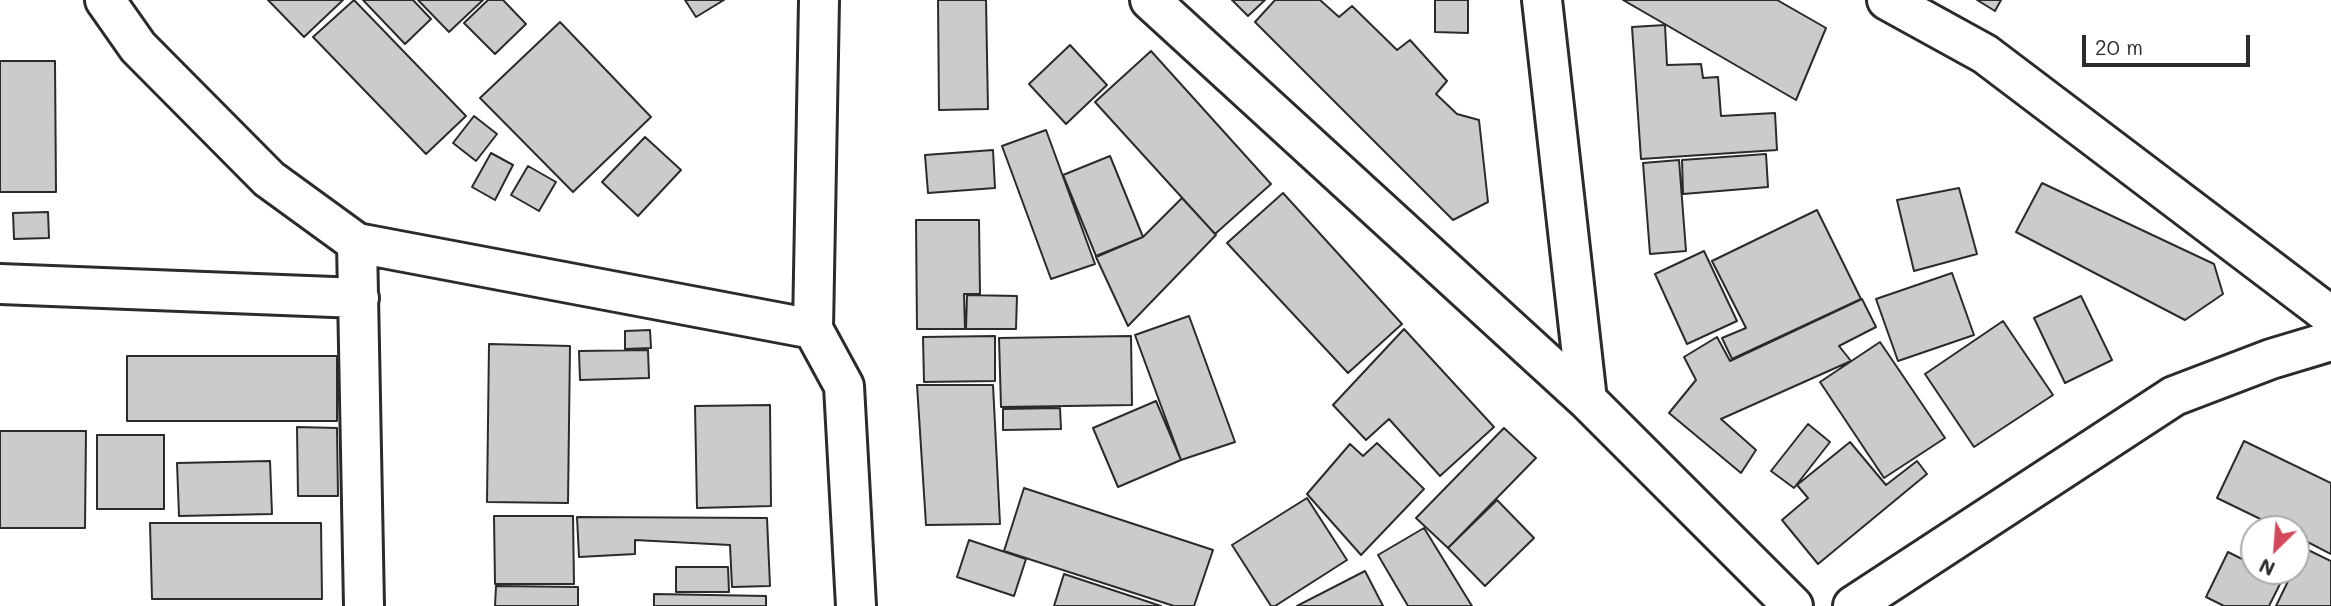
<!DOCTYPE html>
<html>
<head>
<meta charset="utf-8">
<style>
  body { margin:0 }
  #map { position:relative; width:2331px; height:606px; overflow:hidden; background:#fff; font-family:Mali,sans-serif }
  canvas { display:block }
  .north { position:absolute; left:2240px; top:515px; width:70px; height:70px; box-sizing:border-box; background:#fff; border:2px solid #aaa; border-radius:50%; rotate:205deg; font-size:19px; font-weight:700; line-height:28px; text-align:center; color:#2b2b2b }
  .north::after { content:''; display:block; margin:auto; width:24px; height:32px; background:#d1495b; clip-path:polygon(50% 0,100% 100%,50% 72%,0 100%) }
  .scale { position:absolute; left:2082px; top:35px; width:168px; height:32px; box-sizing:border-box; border:4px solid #2b2b2b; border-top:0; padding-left:9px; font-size:21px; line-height:24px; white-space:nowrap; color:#2b2b2b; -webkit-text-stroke:5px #fff; paint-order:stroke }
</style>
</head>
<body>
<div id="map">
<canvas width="2331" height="606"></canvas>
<div class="north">N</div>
<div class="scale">20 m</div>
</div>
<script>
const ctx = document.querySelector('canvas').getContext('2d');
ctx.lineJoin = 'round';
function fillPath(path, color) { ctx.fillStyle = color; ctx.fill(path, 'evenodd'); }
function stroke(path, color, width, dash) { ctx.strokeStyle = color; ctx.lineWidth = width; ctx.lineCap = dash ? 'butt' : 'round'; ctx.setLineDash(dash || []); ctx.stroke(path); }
const building = new Path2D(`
  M268 0H343L304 37Z
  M354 0 466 116 426 154 313 37Z
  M363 0H413L431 19 405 44Z
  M418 0H483L449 32Z
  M488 0H503L526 24 495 54 464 23Z
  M685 0H724L696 17Z
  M938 0H986L988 109 939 110Z
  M1232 0H1265L1248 16Z
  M1275 0H1320L1339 17 1352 6 1397 50 1410 40 1447 81 1436 94 1457 114 1479 120 1488 202 1453 220 1255 22Z
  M1435 0H1468V33L1435 32Z
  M1623 0H1777L1826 28 1796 100Z
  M1977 0H2001L1995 11Z
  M560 22 651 117 573 192 480 98Z
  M1665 25 1667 65 1701 64 1703 78 1718 77 1721 116 1775 113 1777 150 1641 159 1632 27Z
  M1070 45 1107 85 1066 124 1029 84Z
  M1151 51 1271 184 1215 234 1095 102Z
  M0 61H55L56 192H0Z
  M474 116 497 134 476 161 453 143Z
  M1046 130 1095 264 1051 279 1002 146Z
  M645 137 681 170 638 216 602 182Z
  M993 150 995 188 928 193 925 155Z
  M491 153 513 165 495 200 472 187Z
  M1766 154 1768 187 1683 194 1682 160Z
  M1110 156 1143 237 1096 256 1063 175Z
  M1679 160 1686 251 1650 254 1643 163Z
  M528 166 556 182 539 211 511 195Z
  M2042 183 2214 264 2223 294 2185 320 2016 232Z
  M1959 188 1977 254 1914 271 1897 200Z
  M1283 193 1402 324 1348 373 1227 243Z
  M1182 198 1216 235 1128 326 1096 257 1143 237Z
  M1817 210 1861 299 1732 359 1722 338 1746 328 1712 261Z
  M48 212 49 238 14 239 13 213Z
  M916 220H979L980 294H964L965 329H917Z
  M1704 251 1737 321 1687 344 1655 274Z
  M1952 273 1974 335 1898 361 1876 299Z
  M967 295 1017 296 1016 329H966Z
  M2081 296 2112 360 2065 383 2034 318Z
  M1862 299 1876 327 1839 346 1851 361 1721 419 1756 450 1741 473 1669 413 1696 380 1684 357 1717 337 1730 361Z
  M1189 316 1235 442 1181 460 1135 335Z
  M2003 321 2053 395 1974 447 1925 374Z
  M1404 329 1494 427 1440 476 1389 419 1366 440 1333 405Z
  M650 330 651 348 625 349V331Z
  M995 336V381L924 382 923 337Z
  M1131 336 1132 405 1001 407 999 338Z
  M1880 342 1945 438 1884 478 1820 382Z
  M489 344 570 346 568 503 487 502Z
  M648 350 649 378 580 380 579 351Z
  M127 356H337V421H127Z
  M917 385H993L1000 524 926 525Z
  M1156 401 1181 460 1118 487 1093 428Z
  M770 405 771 506 697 508 695 406Z
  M1060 408 1061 429 1003 430V409Z
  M1808 424 1830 442 1794 488 1771 471Z
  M297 427 337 428 338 496H298Z
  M1504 428 1536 458 1448 548 1416 518Z
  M0 431H86L85 528H0Z
  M97 435H164V509H97Z
  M2244 441 2331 483V554L2296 536V529H2281L2217 498Z
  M1850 442 1886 485 1917 461 1927 474 1818 564 1782 520 1808 498 1797 485Z
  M1377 443 1424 489 1361 555 1307 494 1350 444 1363 456Z
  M270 461 272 514 179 516 177 463Z
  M1024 488 1213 550 1194 606H1174L1004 551Z
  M1307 498 1347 560 1275 606H1271L1232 545Z
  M1497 500 1534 538 1485 586 1448 548Z
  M494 516H573L574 584H495Z
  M577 517 767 518 770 586 732 587 730 545 635 540V554L579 557Z
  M150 523H321L322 599H152Z
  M1424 528 1472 606H1408L1378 555Z
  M969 540 1026 559 1014 596 957 577Z
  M2304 548 2331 561V606H2276L2293 571H2296V565Z
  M2228 552 2254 565V571H2265L2282 580 2269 606H2224L2206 597Z
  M676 567H728L729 592H676Z
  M1365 571 1383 606H1297Z
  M1064 574 1161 606H1054Z
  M496 586 578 587V606H495Z
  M654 594 766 596V606H654Z`);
const minor = new Path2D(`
  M105 0 138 47 269 179 357 243 813 329
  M819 0 813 329 844 386 856 606
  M1150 0 1587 400 1793 606
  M1542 0 1587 400
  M1887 0 1985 54 2331 316
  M357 243 364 606
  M0 284 359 298
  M1853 606 2174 396 2271 359 2331 341`);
fillPath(building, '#cbcbcb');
stroke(building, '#2b2b2b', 2);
stroke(minor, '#2b2b2b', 44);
stroke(minor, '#fff', 38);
</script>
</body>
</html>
